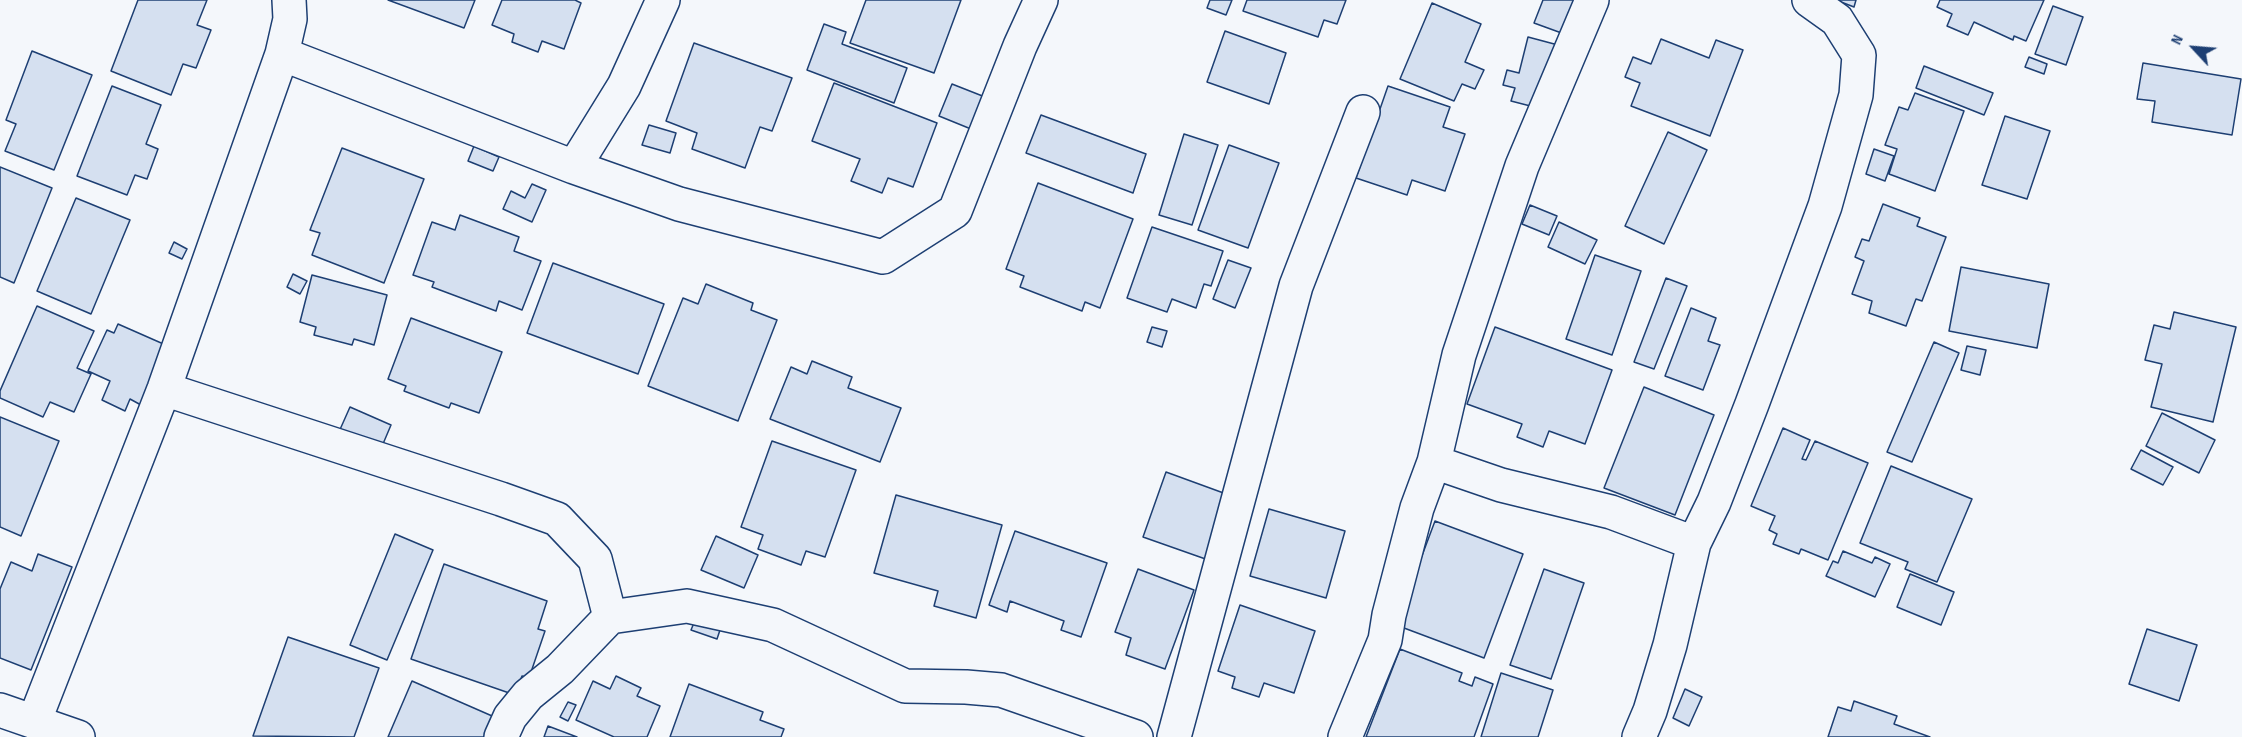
<!DOCTYPE html>
<html>
<head>
<meta charset="utf-8">
<style>
  body { margin:0 }
  #map { position:relative; width:2242px; height:737px; overflow:hidden; background:#f4f7fb; font-family:"Sofia Sans Condensed",sans-serif }
  canvas { display:block }
  .north { position:absolute; left:2164px; top:18px; width:60px; height:60px; -webkit-text-stroke:4px #f4f7fb; paint-order:stroke; rotate:296deg; font-size:16px; font-weight:700; line-height:24px; text-align:center; color:#1d3f73 }
  .north::after { content:''; display:block; margin:auto; width:21px; height:27px; background:#1d3f73; clip-path:polygon(50% 0,100% 100%,50% 72%,0 100%) }
</style>
</head>
<body>
<div id="map">
<canvas width="2242" height="737"></canvas>
<div class="north">N</div>
</div>
<script>
const ctx = document.querySelector('canvas').getContext('2d');
ctx.lineJoin = 'round';
function fillPath(path, color) { ctx.fillStyle = color; ctx.fill(path, 'evenodd'); }
function stroke(path, color, width, dash) { ctx.strokeStyle = color; ctx.lineWidth = width; ctx.lineCap = dash ? 'butt' : 'round'; ctx.setLineDash(dash || []); ctx.stroke(path); }
const building = new Path2D(`
  M138 0H207L197 25 211 30 196 68 183 64 171 95 111 71Z
  M388 0H475L464 28Z
  M502 0H575L581 3 564 49 542 41 538 52 512 42 514 34 492 25Z
  M866 0H961L934 73 850 43Z
  M1210 0H1232L1226 15 1207 8Z
  M1247 0H1346L1337 24 1324 20 1318 37 1243 11Z
  M1543 0H1577L1567 35 1534 23Z
  M1836 0H1856L1854 7Z
  M1940 0H2044L2026 41 2014 36 2013 40 1974 22 1968 35 1947 26 1952 14 1937 7Z
  M1432 3 1481 24 1465 62 1484 70 1475 89 1462 84 1454 101 1400 79Z
  M2053 6 2083 17 2066 65 2035 54Z
  M824 24 846 32 842 44 907 68 894 103 807 70Z
  M1225 31 1286 53 1269 104 1207 82Z
  M1528 37 1558 45 1542 109 1511 101 1515 88 1503 85 1507 70 1519 73Z
  M1661 39 1709 58 1716 40 1743 50 1710 136 1631 106 1640 83 1625 77 1633 57 1651 64Z
  M694 43 792 78 772 131 760 127 745 168 692 149 697 133 666 121Z
  M32 51 92 75 54 170 5 151 16 124 6 120Z
  M2029 57 2047 64 2044 74 2025 67Z
  M2143 63 2241 79 2232 135 2152 122 2155 101 2137 99Z
  M1924 66 1993 93 1984 115 1916 88Z
  M834 83 937 123 913 187 888 178 882 193 851 181 860 159 812 141Z
  M952 84 985 97 971 129 939 116Z
  M112 86 161 105 146 144 158 149 147 179 135 175 127 195 77 176Z
  M1388 86 1450 107 1443 127 1465 134 1445 191 1412 180 1407 195 1356 178Z
  M1915 93 1964 111 1935 191 1889 174 1897 149 1885 145 1899 107 1908 110Z
  M1041 115 1146 154 1133 193 1026 153Z
  M2005 116 2050 131 2027 199 1982 185Z
  M649 125 676 133 670 153 642 145Z
  M1668 132 1707 150 1664 244 1625 226Z
  M1184 134 1218 145 1192 225 1159 215Z
  M1229 145 1279 163 1248 248 1198 230Z
  M474 146 499 157 493 171 468 161Z
  M342 148 424 179 384 283 312 255 320 233 310 230Z
  M1874 149 1894 156 1885 181 1866 174Z
  M0 167 52 188 14 283 0 277Z
  M1038 183 1133 219 1100 308 1085 302 1082 311 1020 287 1024 276 1006 269Z
  M532 184 546 190 532 222 503 209 511 191 525 198Z
  M76 198 130 220 91 314 37 291Z
  M1883 204 1920 218 1917 226 1946 237 1922 301 1916 299 1906 326 1869 313 1872 301 1852 294 1864 261 1855 257 1862 239 1869 241Z
  M1530 205 1557 216 1549 235 1522 224Z
  M460 215 519 237 514 251 541 261 522 310 499 301 496 311 432 287 434 282 413 275 432 222 455 230Z
  M1559 222 1597 240 1585 264 1548 247Z
  M1152 227 1223 251 1211 286 1204 284 1196 308 1172 299 1167 312 1127 298Z
  M174 242 187 249 182 259 169 253Z
  M1595 255 1641 271 1612 355 1566 339Z
  M1228 260 1251 268 1235 308 1213 299Z
  M553 263 664 304 638 374 527 333Z
  M1961 267 2049 284 2037 348 1949 331Z
  M293 274 307 281 300 294 287 287Z
  M312 275 387 295 374 345 354 339 352 345 314 335 316 327 300 322Z
  M1666 278 1687 286 1654 369 1634 362Z
  M706 284 753 303 751 310 777 320 738 421 648 386 683 298 698 304Z
  M37 306 94 331 77 368 91 374 74 412 50 402 43 417 0 398V391Z
  M1691 308 1716 318 1708 341 1720 345 1703 390 1665 376Z
  M2174 312 2236 327 2213 422 2151 407 2162 364 2145 360 2154 325 2170 329Z
  M411 318 502 352 479 413 451 403 449 408 404 391 406 386 388 379Z
  M118 324 168 346 141 405 130 399 125 411 102 400 110 381 88 371 107 330 114 333Z
  M1152 327 1167 331 1162 347 1147 342Z
  M1495 327 1612 370 1585 444 1549 431 1543 447 1517 437 1522 424 1467 404Z
  M1934 342 1959 353 1912 462 1887 452Z
  M1967 346 1986 350 1980 375 1961 370Z
  M812 361 852 377 848 388 901 408 880 462 770 419 791 367 807 374Z
  M1644 387 1714 415 1675 515 1604 488Z
  M350 407 391 425 380 451 338 434Z
  M2162 413 2215 440 2199 473 2146 446Z
  M0 417 59 441 21 536 0 527Z
  M1783 428 1810 440 1802 459 1806 460 1815 441 1868 463 1828 560 1801 549 1799 554 1773 544 1777 534 1769 530 1775 516 1751 506Z
  M772 441 856 470 825 557 806 551 801 565 758 549 763 535 741 527Z
  M2141 450 2173 467 2163 485 2131 469Z
  M1891 466 1972 499 1937 582 1905 569 1908 562 1860 543Z
  M1166 472 1229 495 1214 562 1143 537Z
  M896 495 1002 525 976 618 934 606 938 591 874 573Z
  M1269 509 1345 531 1326 598 1250 576Z
  M1435 521 1523 554 1484 658 1396 625Z
  M1015 531 1107 563 1081 637 1061 630 1064 621 1010 601 1007 612 989 605Z
  M395 534 433 550 387 660 350 645Z
  M716 536 758 555 744 588 701 570Z
  M1843 551 1872 563 1875 557 1890 564 1875 597 1826 576 1833 561 1838 563Z
  M38 554 72 567 31 670 0 658V589L11 562 32 571Z
  M444 564 547 601 538 629 545 631 529 678 522 676 515 695 411 659Z
  M1138 569 1194 590 1165 669 1126 655 1131 638 1115 632Z
  M1544 569 1584 583 1551 679 1510 665Z
  M1910 574 1954 592 1941 625 1897 607Z
  M1240 605 1315 631 1294 693 1264 683 1259 697 1232 688 1235 677 1218 671Z
  M696 618 721 627 717 639 691 630Z
  M2147 629 2197 645 2179 701 2129 684Z
  M288 637 379 668 354 737 253 736Z
  M1400 649 1462 673 1459 681 1472 686 1475 677 1493 684 1474 737H1366Z
  M1501 673 1553 690 1538 737H1481Z
  M616 676 641 688 637 696 660 706 647 737H614L576 720 593 681 610 689Z
  M412 681 499 719 491 737H388Z
  M689 684 763 712 760 720 784 729 781 737H670Z
  M1685 689 1702 697 1689 726 1673 718Z
  M1854 701 1897 716 1894 724 1930 737H1828L1838 707 1851 711Z
  M568 702 576 705 568 721 560 717Z
  M548 726 577 737H544Z`);
const minor = new Path2D(`
  M282 54 574 167 679 204 883 257 955 211 1020 46 1041 0
  M574 167 624 86 663 0
  M164 389 501 499 557 519 595 559 610 617
  M1434 462 1501 485 1611 512 1694 543
  M0 710 78 737
  M34 722 164 389 282 54 290 19 289 0
  M501 737 510 717 528 695 560 669 610 617 687 606 773 625 905 686 966 687 1001 690 1136 737
  M1174 737 1296 286 1363 112
  M1345 737 1385 640 1389 615 1417 508 1434 462 1459 355 1522 166 1592 0
  M1639 737 1650 711 1670 645 1694 543 1714 502 1752 404 1825 206 1856 95 1859 55 1837 20 1809 0`);
fillPath(building, '#d5e0f0');
stroke(building, '#1d3f73', 1.5);
stroke(minor, '#1d3f73', 36);
stroke(minor, '#f4f7fb', 33);
</script>
</body>
</html>
